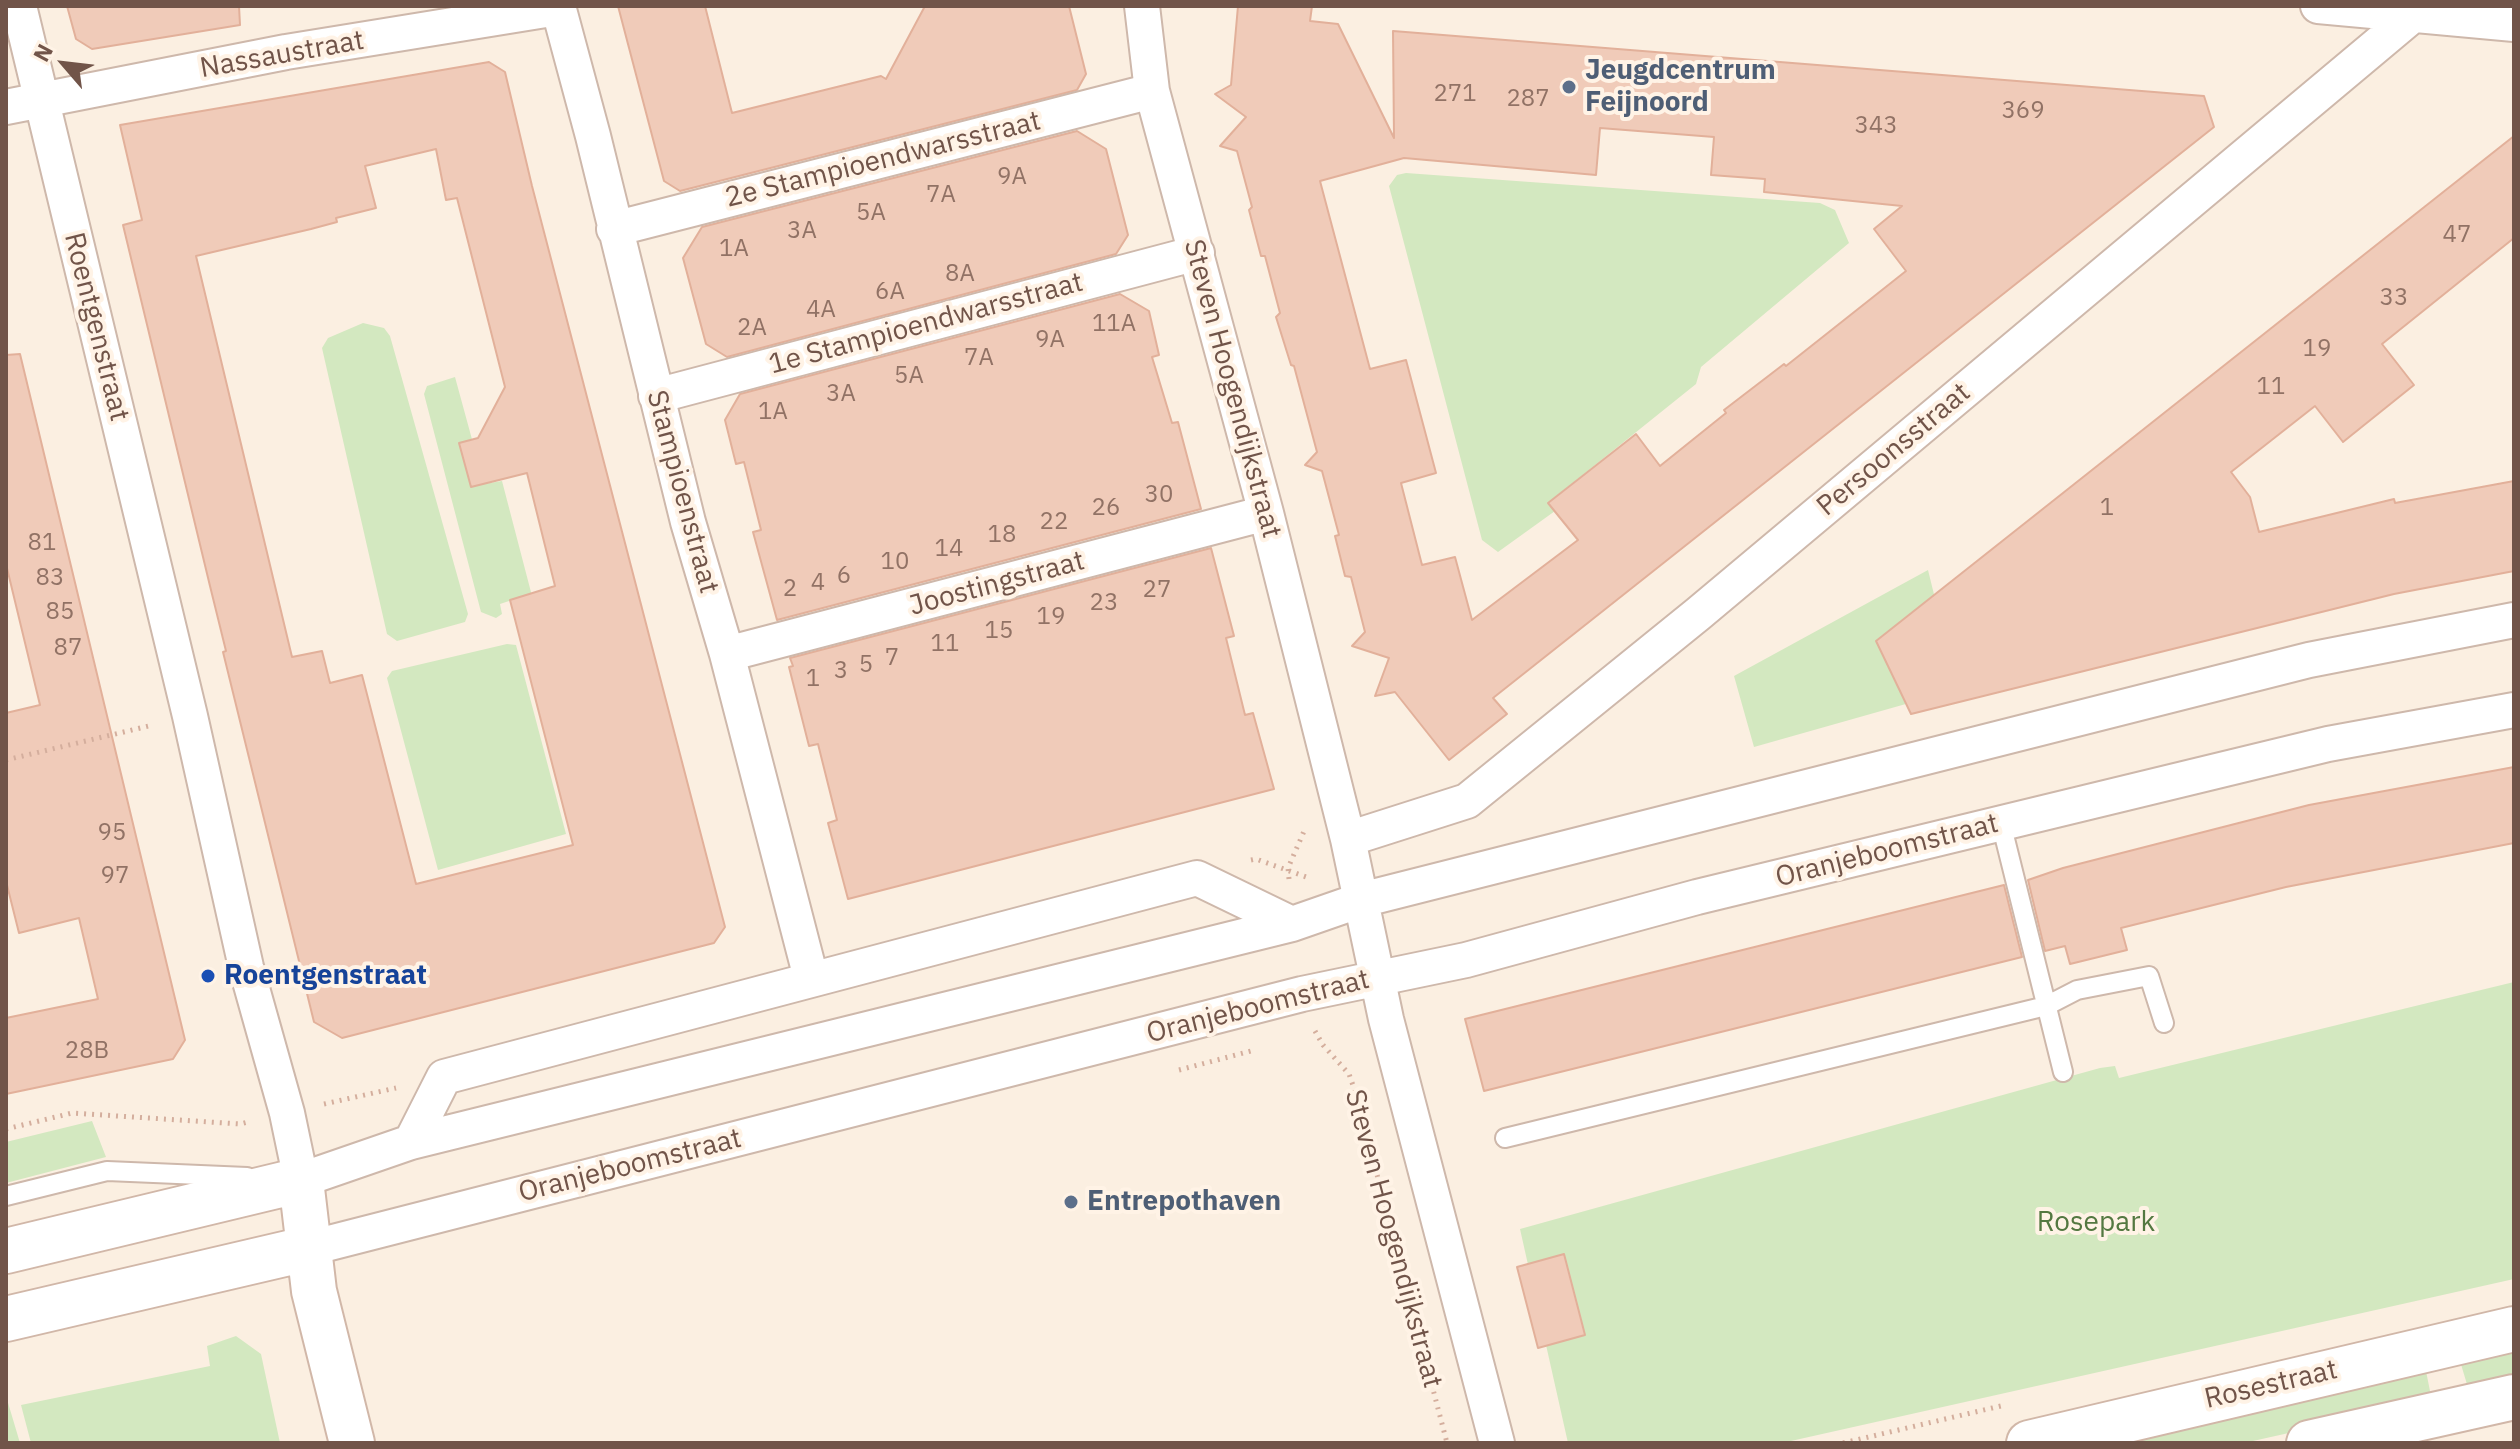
<!DOCTYPE html>
<html>
<head>
<meta charset="utf-8">
<style>
  body { margin:0 }
  #map { position:relative; width:2520px; height:1449px; overflow:hidden; background:#fbefe1; font-family:"IBM Plex Sans",sans-serif }
  canvas { display:block }
  .frame { position:absolute; inset:0; border:8px solid #715449; pointer-events:none }
  .north { position:absolute; left:24px; top:24px; width:80px; height:80px; -webkit-text-stroke:6px #fff3e6; paint-order:stroke; rotate:298deg; font-size:22px; font-weight:700; line-height:32px; text-align:center; color:#715449 }
  .north::after { content:''; display:block; margin:auto; width:28px; height:36px; background:#715449; clip-path:polygon(50% 0,100% 100%,50% 72%,0 100%) }
</style>
</head>
<body>
<div id="map">
<canvas width="2520" height="1449"></canvas>
<div class="frame"></div>
<div class="north">N</div>
</div>
<script>
const ctx = document.querySelector('canvas').getContext('2d');
ctx.lineJoin = 'round';
function fillPath(path, color) { ctx.fillStyle = color; ctx.fill(path, 'evenodd'); }
function stroke(path, color, width, dash) { ctx.strokeStyle = color; ctx.lineWidth = width; ctx.lineCap = dash ? 'butt' : 'round'; ctx.setLineDash(dash || []); ctx.stroke(path); }
function write(font, color, halo, rows, align = 'center') {
  ctx.font = font + ' "IBM Plex Sans",sans-serif'; ctx.lineWidth = 8; ctx.setLineDash([]); ctx.textBaseline = 'middle'; ctx.strokeStyle = halo; ctx.fillStyle = color; for (const [text, x, y, turn = 0] of rows) {
    ctx.save(); ctx.translate(x, y); ctx.rotate((+turn || 0) * Math.PI / 180); ctx.textAlign = isNaN(turn) ? turn : align; if (halo) ctx.strokeText(text, 0, 0); ctx.fillText(text, 0, 0); ctx.restore();
  }
}
const green = new Path2D(`
  M1406 173 1820 203 1835 210 1849 243 1701 367 1696 384 1549 502 1555 511 1498 552 1482 540 1389 186 1397 175Z
  M363 323 384 328 390 336 468 614 465 622 397 641 387 634 322 348 328 338Z
  M455 377 479 465 466 468 471 486 502 481 532 596H524L500 604 502 614 496 618 481 612 424 394 427 386Z
  M1928 570 1944 635 1987 681 1754 747 1734 676Z
  M507 644 516 645 566 834 438 870 387 678 392 671Z
  M2514 982V1279L1782 1443H1568L1520 1229 2100 1068 2115 1066 2119 1078Z
  M92 1121 106 1157 6 1183V1142Z
  M236 1336 261 1354 280 1443H31L21 1405 210 1366 207 1346Z
  M2514 1349V1382L2469 1391 2460 1361Z
  M2426 1371 2432 1401 2244 1443H2097Z
  M6 1396 20 1443H6Z`);
const building = new Path2D(`
  M67 6H239L240 25 92 49 76 39Z
  M618 6H705L732 113 881 76 886 79 925 6H1069L1086 74 1077 90 680 191 664 181Z
  M1238 6H1312L1310 21 1338 24 1394 138 1393 31 2204 96 2214 127 1493 698 1507 714 1449 760 1395 692 1375 696 1389 658 1352 646 1365 632 1351 577 1345 576 1335 536 1339 535 1322 471 1305 465 1317 452 1294 366 1291 365 1276 317 1280 313 1265 256H1261L1249 210 1252 207 1237 151 1220 146 1246 117 1215 94 1231 85ZM1600 128 1714 137 1711 175 1765 179 1764 192 1902 206 1874 229 1906 271 1786 366 1784 364 1724 410 1726 413 1660 466 1636 434 1548 503 1578 540 1472 620 1455 557 1422 565 1401 483 1436 473 1406 360 1370 369 1320 181 1404 158 1596 175Z
  M489 62 505 72 532 186 725 927 714 943 342 1038 314 1022 223 652 226 651 210 586 123 225 142 220 120 125ZM436 149 446 200 457 198 505 387 478 438 459 443 471 487 527 473 555 586 510 600 573 845 416 884 362 675 330 683 322 651 292 657 196 256 311 229 337 222 336 218 376 208 365 166Z
  M1077 131 1106 149 1128 235 1116 254 727 357 706 344 683 258 702 227Z
  M2514 136V238L2382 344 2414 385 2343 442 2315 406 2231 472 2250 497 2259 532 2394 499 2395 503 2514 481V571L2394 594 1911 714 1876 641Z
  M1120 294 1149 311 1159 355 1152 357 1172 423 1178 422 1201 509 777 620 753 532 761 530 744 462 736 464 725 420 740 394Z
  M20 354 185 1040 173 1059 6 1094V1018L98 999 79 918 19 933 6 881V713L40 705 6 564V355Z
  M1211 548 1234 636 1226 638 1245 715 1253 713 1274 789 848 899 828 823 837 820 818 744 809 746 789 667 793 666 790 658Z
  M2514 767V843L2286 887 2121 928 2127 950 2070 964 2065 946 2045 951 2028 880 2063 868 2309 805Z
  M2004 885 2022 957 1484 1091 1465 1019Z
  M1564 1254 1585 1335 1538 1348 1517 1267Z`);
const path = new Path2D(`
  M6 760 153 725
  M1251 860 1256 859 1309 878
  M1289 879 1288 868 1305 829
  M1315 1031 1323 1045 1349 1074 1356 1094 1447 1443
  M1179 1070 1251 1051
  M324 1104 396 1088
  M6 1129 72 1113 240 1124 248 1122
  M1843 1443 2005 1405`);
const lane = new Path2D(`
  M2001 823 2063 1072
  M1505 1138 2046 1006 2077 990 2149 976 2164 1023
  M6 1196 107 1171 247 1177`);
const street = new Path2D(`
  M19 6 190 716 246 967 287 1113 301 1180 411 1142 1292 924 1361 900 2309 660 2514 620
  M558 6 593 136 688 522 727 654 811 978
  M1142 6 1152 91 1266 513 1348 839 1386 1019 1497 1443
  M2318 6 2514 24
  M6 107 286 52 558 8
  M614 229 1152 91
  M656 396 1197 253
  M727 654 1266 513
  M1348 839 1467 801 1698 614 2413 15
  M411 1142 444 1077 1197 878 1292 924
  M310 1248 1302 994 1466 960 1697 897 2328 744 2514 710`);
const secondary = new Path2D(`
  M6 1251 301 1180 314 1291 352 1443
  M6 1319 310 1248
  M2029 1443 2514 1329
  M2309 1443 2514 1397`);
const markers = [
  [1569,87,8,"#5c6f8a"],
  [208,976,8,"#1a4fb4"],
  [1071,1202,8,"#5c6f8a"]
];
const numberNames = [
  ["271",1455,94],
  ["287",1528,99],
  ["369",2023,111],
  ["343",1876,126],
  ["9A",1012,177],
  ["7A",941,195],
  ["5A",871,213],
  ["3A",802,231],
  ["47",2457,235],
  ["1A",734,249],
  ["8A",960,274],
  ["6A",890,292],
  ["33",2394,298],
  ["4A",821,310],
  ["11A",1114,324],
  ["2A",752,328],
  ["9A",1050,340],
  ["19",2317,349],
  ["7A",979,358],
  ["5A",909,376],
  ["11",2271,387],
  ["3A",841,394],
  ["1A",773,412],
  ["30",1159,495],
  ["26",1106,508],
  ["1",2107,508],
  ["22",1054,522],
  ["18",1002,535],
  ["81",42,543],
  ["14",949,549],
  ["10",895,562],
  ["6",844,576],
  ["83",50,578],
  ["4",818,583],
  ["2",790,589],
  ["27",1157,590],
  ["23",1104,603],
  ["85",60,612],
  ["19",1051,617],
  ["15",999,631],
  ["11",945,644],
  ["87",68,648],
  ["7",892,658],
  ["5",866,665],
  ["3",841,671],
  ["1",813,679],
  ["95",112,833],
  ["97",115,876],
  ["28B",87,1051]
];
const streetNames = [
  ["Nassaustraat",282,55,-10],
  ["2e Stampioendwarsstraat",883,160,-14],
  ["1e Stampioendwarsstraat",926,324,-15],
  ["Roentgenstraat",96,327,76],
  ["Steven Hoogendijkstraat",1232,389,75],
  ["Persoonsstraat",1894,450,-40],
  ["Stampioenstraat",682,492,75],
  ["Joostingstraat",997,584,-15],
  ["Oranjeboomstraat",1887,851,-14],
  ["Oranjeboomstraat",1258,1007,-14],
  ["Oranjeboomstraat",630,1166,-14],
  ["Steven Hoogendijkstraat",1393,1239,75],
  ["Rosestraat",2271,1385,-13]
];
const serviceNames = [
  ["Jeugdcentrum",1585,71],
  ["Feijnoord",1585,103],
  ["Entrepothaven",1087,1202]
];
const transitNames = [
  ["Roentgenstraat",224,976]
];
const parkNames = [
  ["Rosepark",2096,1223]
];
fillPath(green, '#d3e8c0');
fillPath(building, '#f0cbb9');
stroke(building, '#e2b09a', 2);
stroke(lane, '#ceb8ab', 22);
stroke(street, '#ceb8ab', 38);
stroke(secondary, '#d1b7a8', 48);
stroke(path, '#d4ae9d', 5, [2, 6]);
stroke(lane, '#fff', 18);
stroke(street, '#fff', 34);
stroke(secondary, '#fff', 44);
for (const [x, y, r, color] of markers) { const dot = new Path2D(); dot.arc(x, y, r, 0, 2 * Math.PI); ctx.fillStyle = color; ctx.fill(dot); stroke(dot, '#fff3e6', 3); }
write('24px', '#917265', null, numberNames);
write('28px', '#715449', '#fff3e6', streetNames);
write('bold 28px', '#4e5e75', '#fff3e6', serviceNames, 'left');
write('bold 28px', '#164399', '#fff3e6', transitNames, 'left');
write('28px', '#547841', '#fff3e6', parkNames);
</script>
</body>
</html>
